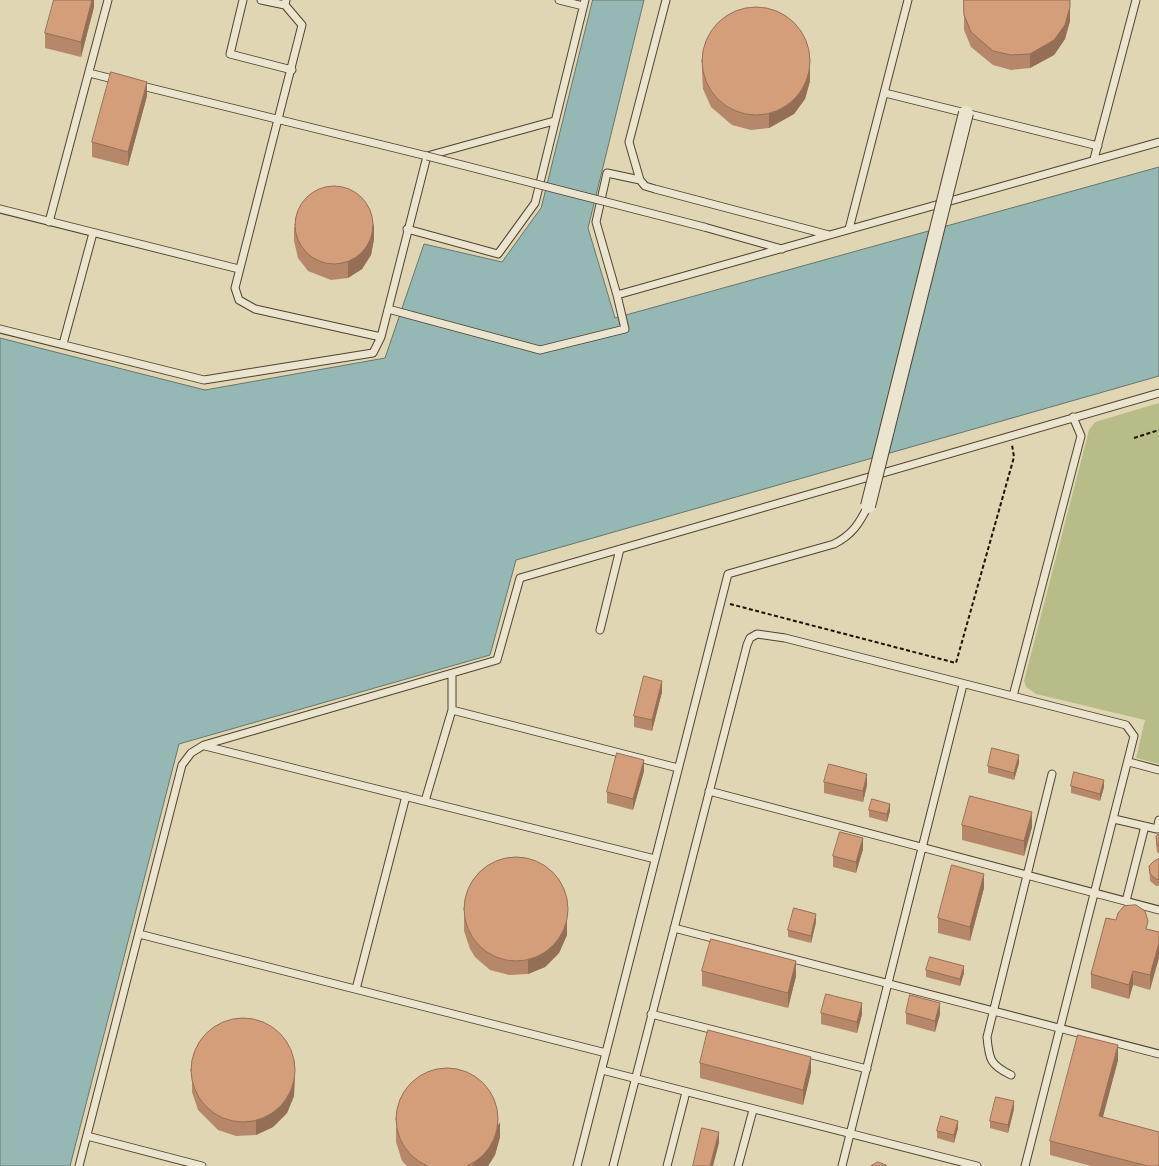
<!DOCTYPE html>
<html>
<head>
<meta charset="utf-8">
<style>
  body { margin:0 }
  canvas { display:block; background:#e0d6b4 }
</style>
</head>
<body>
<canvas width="1159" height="1166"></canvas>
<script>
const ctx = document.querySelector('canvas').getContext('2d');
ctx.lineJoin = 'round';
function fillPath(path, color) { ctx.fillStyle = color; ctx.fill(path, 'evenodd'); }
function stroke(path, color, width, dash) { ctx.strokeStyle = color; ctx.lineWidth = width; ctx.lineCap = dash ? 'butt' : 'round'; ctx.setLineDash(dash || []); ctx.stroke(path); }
const green = new Path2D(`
  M1159 403V764L1136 758 1145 720 1036 694 1026 687 1024 681 1089 430 1095 422Z`);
const water = new Path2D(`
  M593 0H644L588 228 615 318 1159 167V376L516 560 490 655 179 744 70 1166H0V338L205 390 385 358 424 244 502 262 541 208Z`);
const path = new Path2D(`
  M1134 438 1159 430
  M730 604 956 663 1014 457 1012 445`);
const service = new Path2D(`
  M243 0 230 54 292 70
  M261 0 285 5
  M286 0 285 5 302 25 235 288 239 300 255 309 381 337
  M559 0 583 6
  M666 0 629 142 640 180 645 186 655 189 829 235
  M89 73 117 80
  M138 85 427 156 554 121
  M885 93 1098 146
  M1094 159 1136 0
  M640 180 607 173 596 222 617 295 1159 142
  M0 209 239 269
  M49 222 108 0
  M704 227 782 249
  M407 229 498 254 535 203 585 0
  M849 229 908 0
  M388 309 540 350 625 329 617 295
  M0 329 204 380 373 353 381 337 427 156
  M63 344 93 233
  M600 630 620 549
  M1013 696 1081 436 1073 417
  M452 710 678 768
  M205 746 655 859
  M1129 762 1159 770
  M709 791 1159 910
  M425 801 452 710V675
  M1114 819 1157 829 1159 820
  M1126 901 1145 826
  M674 928 1159 1054
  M139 934 606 1053
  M356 989 406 796
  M651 1014 867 1069
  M602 1070 977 1166
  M1011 1075C990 1065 989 1059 987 1037L1052 774
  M87 1136 202 1166
  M79 1166 182 765 191 753 204 745 497 660 520 578 1159 393
  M577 1166 728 574 834 544C852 535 859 524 868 506
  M613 1166 747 645 750 638 757 634 785 638 1126 725 1134 736 1025 1166
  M667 1166 686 1092
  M738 1166 753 1110
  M842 1166 963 685`);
const serviceBridge = new Path2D(`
  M427 156 704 227`);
const minorBridge = new Path2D(`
  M868 506 966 113`);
const wall = new Path2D(`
  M94 0V7L81 57 45 48V33Z
  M964 0 1070 21 1065 39 1054 55 1030 68 1011 70 993 65 971 47 964 30Z
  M702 56 810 81 805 99 794 114 769 128 751 130 732 125 711 107 703 89 702 71Z
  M147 96 128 166 92 157V142Z
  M294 227 374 239 371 255 362 269 348 278 331 280 308 271 298 258 294 241Z
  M662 692 652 731 634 727V716Z
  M1019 763 1014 780 988 773V766Z
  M644 771 633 810 607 803V792Z
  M824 782 867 785 863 802 824 793Z
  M1071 786 1104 787 1100 801 1071 793Z
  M869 810 890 811 887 822 869 817Z
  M962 825 1032 827 1024 856 962 840Z
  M1159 833V854L1157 852 1156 844V837Z
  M863 849 856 873 833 867V856Z
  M1159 859V886H1156L1150 881 1149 866Z
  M984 888 970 941 938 933V918Z
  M567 916V935L559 953 545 967 528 974 509 975 490 970 475 957 470 949 464 931V917Z
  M816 922 811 943 788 937V930Z
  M1148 929 1159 932 1150 990 1133 985 1129 999 1091 988V974Z
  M926 970 964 973 960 986 926 977Z
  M702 971 796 976 788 1008 702 986Z
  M821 1013 862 1014 857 1033 821 1024Z
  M906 1013 940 1014 935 1032 906 1024Z
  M1118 1060 1103 1117 1159 1166H1091L1050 1155V1141Z
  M700 1063 811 1072 803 1105 700 1078Z
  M192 1077H295L294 1096 287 1113 273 1127 256 1135 236 1136 218 1130 198 1110 192 1092Z
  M1014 1109 1008 1133 990 1128V1121Z
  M396 1128 500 1137 495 1155 488 1166H407L402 1161 396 1142Z
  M958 1128 954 1143 937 1138V1131Z`);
const shadedWall = new Path2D(`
  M92 0H94V7L81 57V42Z
  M1070 7V21L1065 39 1054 55 1030 68V54Z
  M810 66V81L805 99 794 114 769 128V114Z
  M147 82V96L128 166V152Z
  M374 224V239L371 255 362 269 348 278V263Z
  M662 681V692L652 731V720Z
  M1019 755V763L1014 780V773Z
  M644 760V771L633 810V799Z
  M867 774V785L863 802V791Z
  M1104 780V787L1100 801V794Z
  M890 804V811L887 822V814Z
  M1032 812V827L1024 856V841Z
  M863 838V849L856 873V862Z
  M984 874V888L970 941V927Z
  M567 901V935L559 953 545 967 528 974V960Z
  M816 914V922L811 943V936Z
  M1159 943V958L1150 990V975Z
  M796 961V976L788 1008V993Z
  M964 966V973L960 986V979Z
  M1133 971V985L1129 999V985Z
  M862 1003V1014L857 1033V1022Z
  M940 1003V1014L935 1032V1021Z
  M1118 1045V1060L1099 1131V1116Z
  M811 1057V1072L803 1105V1090Z
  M295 1062 294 1096 287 1113 273 1127 256 1135V1120Z
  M1014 1101V1109L1008 1133V1125Z
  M958 1121V1128L954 1143V1135Z
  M500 1122V1137L495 1155 488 1166H472Z
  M719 1132V1143L713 1166H710Z`);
const building = new Path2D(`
  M54 0H92L81 42 45 33Z
  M964 0H1070V7L1065 25 1054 40 1030 54 1011 55 993 51 971 32 964 15Z
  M702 61a54 54 0 1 1 108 0a54 54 0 1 1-108 0Z
  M111 72 147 82 128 152 92 142Z
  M295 225a39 39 0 1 1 78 0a39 39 0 1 1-78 0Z
  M644 676 662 681 652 720 634 716Z
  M992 748 1019 755 1014 773 988 766Z
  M617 753 644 760 633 799 607 792Z
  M829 764 867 774 863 791 824 782Z
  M1074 772 1104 780 1100 794 1071 786Z
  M970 796 1032 812 1024 841 962 825Z
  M872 799 890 804 887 814 869 810Z
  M840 832 863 838 856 862 833 856Z
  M1159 833V847L1157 844 1156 837Z
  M464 909a52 52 0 1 1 104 0a52 52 0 1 1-104 0Z
  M1159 859V879H1156L1150 874 1149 866 1154 861Z
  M952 865 984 874 970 927 938 918Z
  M1136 905 1145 911 1148 921 1146 929 1159 932V943L1150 975 1133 971 1129 985 1091 974 1106 918 1116 920 1118 913 1124 906Z
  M794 908 816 914 811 936 788 930Z
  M711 939 796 961 788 993 702 971Z
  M930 957 964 966 960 979 926 970Z
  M826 994 862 1003 857 1022 821 1013Z
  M910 995 940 1003 935 1021 906 1013Z
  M191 1070a52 52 0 1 1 104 0a52 52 0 1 1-104 0Z
  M708 1030 811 1057 803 1090 700 1063Z
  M1078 1035 1118 1045 1099 1116 1159 1132V1166H1148L1050 1141Z
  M396 1119a51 51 0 1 1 102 0a51 51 0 1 1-102 0Z
  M996 1097 1014 1101 1008 1125 990 1121Z
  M941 1116 958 1121 954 1135 937 1131Z
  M702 1128 719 1132 710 1166H693Z
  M878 1162 886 1165 887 1166H871Z`);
fillPath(green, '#b7bc89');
fillPath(water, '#95b8b4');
stroke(water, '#67766e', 1);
stroke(service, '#514330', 9);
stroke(path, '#211204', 2, [4, 2.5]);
stroke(service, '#ebe4ce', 7);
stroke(serviceBridge, '#514330', 9, []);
stroke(minorBridge, '#514330', 16, []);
stroke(serviceBridge, '#ebe4ce', 7);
stroke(minorBridge, '#ebe4ce', 14);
fillPath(wall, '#b68869');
fillPath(shadedWall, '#946f55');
fillPath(building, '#d49e7a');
stroke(building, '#946f55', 1);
</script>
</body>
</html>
